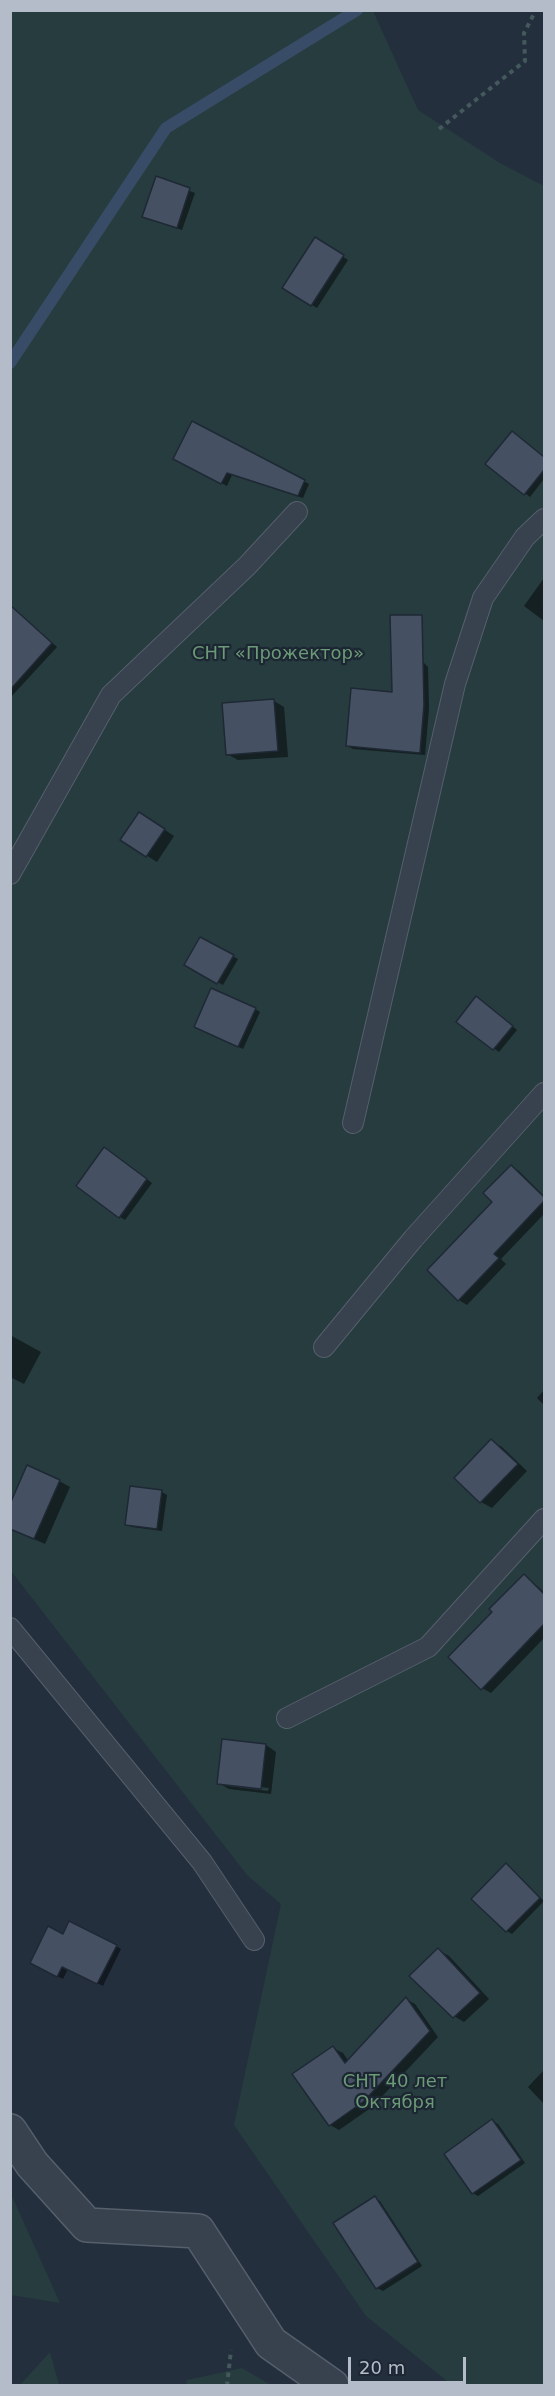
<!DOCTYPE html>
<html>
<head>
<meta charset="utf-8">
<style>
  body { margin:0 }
  #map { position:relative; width:555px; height:2396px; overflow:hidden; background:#242f3e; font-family:"DejaVu Sans",sans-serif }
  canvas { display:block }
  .frame { position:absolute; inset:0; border:12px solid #b4bcc9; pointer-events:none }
  .scale { position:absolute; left:348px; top:2357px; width:118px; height:27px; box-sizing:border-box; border:3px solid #b4bcc9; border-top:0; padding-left:8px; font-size:18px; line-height:21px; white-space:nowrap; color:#b4bcc9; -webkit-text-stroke:4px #1d2633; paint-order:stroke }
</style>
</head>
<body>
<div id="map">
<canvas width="555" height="2396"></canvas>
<div class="frame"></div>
<div class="scale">20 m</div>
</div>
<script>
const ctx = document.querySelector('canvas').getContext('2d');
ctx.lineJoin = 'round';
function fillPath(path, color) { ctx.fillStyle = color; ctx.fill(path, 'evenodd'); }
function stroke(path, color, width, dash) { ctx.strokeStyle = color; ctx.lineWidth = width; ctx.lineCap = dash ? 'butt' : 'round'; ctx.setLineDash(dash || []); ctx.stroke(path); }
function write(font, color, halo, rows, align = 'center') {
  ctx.font = font + ' "DejaVu Sans",sans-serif'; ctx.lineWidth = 4.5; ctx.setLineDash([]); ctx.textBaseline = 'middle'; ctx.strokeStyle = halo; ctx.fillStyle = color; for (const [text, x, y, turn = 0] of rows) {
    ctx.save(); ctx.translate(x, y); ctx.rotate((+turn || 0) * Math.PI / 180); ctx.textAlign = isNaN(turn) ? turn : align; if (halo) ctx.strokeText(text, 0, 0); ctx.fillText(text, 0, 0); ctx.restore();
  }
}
const green = new Path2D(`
  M10 11H373L418 110 500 163 544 186V2385H452L366 2316 234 2125 281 1904 247 1875 11 1571Z
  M10 2194H11L60 2303 11 2295Z
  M50 2352 59 2385H20Z
  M242 2368 271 2385H186L187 2380Z`);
const shadow = new Path2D(`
  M157 178 195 193 182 230 149 219Z
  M315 239 348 260 317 308 284 288Z
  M192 423 309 484 303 498 232 475 227 486 175 459Z
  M518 436 544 457V479L530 497 488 463Z
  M544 578V621L524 606Z
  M10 605 57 647 10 698Z
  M396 635 428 667 429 709 425 755 353 749 348 746 393 694Z
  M274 701 284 707 288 757 238 760 227 754Z
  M150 820 174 836 157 862 122 840Z
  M201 939 238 959 223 985 186 964Z
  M482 1001 517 1030 499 1052 458 1022Z
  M255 1009 260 1012 243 1049 201 1030Z
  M110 1152 152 1183 125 1220 120 1217Z
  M511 1167 519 1171 544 1196V1214L501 1259 506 1264 467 1305 459 1300 429 1270 495 1202Z
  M10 1335 41 1352 24 1384 10 1377Z
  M544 1390V1405L537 1398Z
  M491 1441 502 1447 527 1471 492 1508 481 1502 456 1478Z
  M59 1481 70 1487 45 1544 14 1530Z
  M132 1488 162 1492 167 1495 162 1531 132 1527 127 1524Z
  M524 1575 544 1592V1638L491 1693 482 1688Z
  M266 1745 276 1752 271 1794 229 1789 219 1783ZM228 1783 269 1788 268 1791 228 1786Z
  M506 1865 544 1901 512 1934 507 1931Z
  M63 1936 116 1946 121 1949 103 1986 68 1969 63 1979 32 1963Z
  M438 1950 449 1956 489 1999 464 2022 454 2016Z
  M406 1999 415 2004 438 2037 372 2107 339 2130 330 2125 333 2048 343 2053 349 2062Z
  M544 2070V2104L528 2087Z
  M492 2121 498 2124 525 2163 478 2196 473 2193Z
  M375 2198 380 2201 422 2266 383 2291 377 2288Z`);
const stream = new Path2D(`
  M10 363 166 128 357 10`);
const building = new Path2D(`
  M156 176 190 188 177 228 142 217Z
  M315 237 344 255 311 306 282 288Z
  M192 421 305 480 298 496 227 473 221 484 173 459Z
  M512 431 544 457V470L524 495 485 464Z
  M10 605 52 643 10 690Z
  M390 615H422L424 705 420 753 346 746 351 688 392 692Z
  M274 699 278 751 226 755 222 703Z
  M139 812 165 829 146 857 120 840Z
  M200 937 234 955 217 984 184 965Z
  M211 988 256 1008 238 1047 194 1027Z
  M476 996 513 1026 493 1050 456 1022Z
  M104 1147 147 1179 119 1218 76 1186Z
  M511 1165 544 1197V1201L494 1254 499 1258 458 1301 427 1270 492 1202 483 1193Z
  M491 1439 518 1464 480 1503 454 1478Z
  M27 1465 60 1480 34 1539 10 1529V1504Z
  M130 1486 162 1490 157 1529 125 1525Z
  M524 1574 544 1594V1624L481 1690 448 1657 492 1612 489 1609Z
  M222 1739 266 1744 261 1789 217 1784Z
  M506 1863 540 1898 506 1932 471 1899Z
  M69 1921 117 1945 97 1984 62 1967 57 1977 30 1963 48 1926 63 1934Z
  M438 1948 480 1993 453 2018 409 1976Z
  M406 1997 430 2031 363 2102 329 2126 292 2074 333 2046 345 2063Z
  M492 2119 521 2160 472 2194 444 2154Z
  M375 2196 418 2262 376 2289 333 2223Z`);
const path = new Path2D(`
  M439 129 525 61 524 33 536 10
  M227 2386 231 2350`);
const service = new Path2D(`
  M10 874 111 695 247 566 297 512
  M353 1123 455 684 483 598 525 537 544 519
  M324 1347 413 1239 544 1093
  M10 1628 202 1862 254 1940
  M287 1718 428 1647 544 1519`);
const minor = new Path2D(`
  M10 2131 32 2164 87 2225 198 2231 271 2343 332 2386`);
const parkNames = [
  ["СНТ «Прожектор»",278,654],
  ["СНТ 40 лет",395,2082],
  ["Октября",395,2103]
];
fillPath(green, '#263c3f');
fillPath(shadow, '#0007');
stroke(stream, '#394c67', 12);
fillPath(building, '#455162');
stroke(building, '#1f2835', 1.5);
stroke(service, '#565f6c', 22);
stroke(minor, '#565f6c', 36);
stroke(path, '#44595c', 4, [4.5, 4.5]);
stroke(service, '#38414e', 20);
stroke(minor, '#38414e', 33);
write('18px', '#6b9a76', '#1d2633', parkNames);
</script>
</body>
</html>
